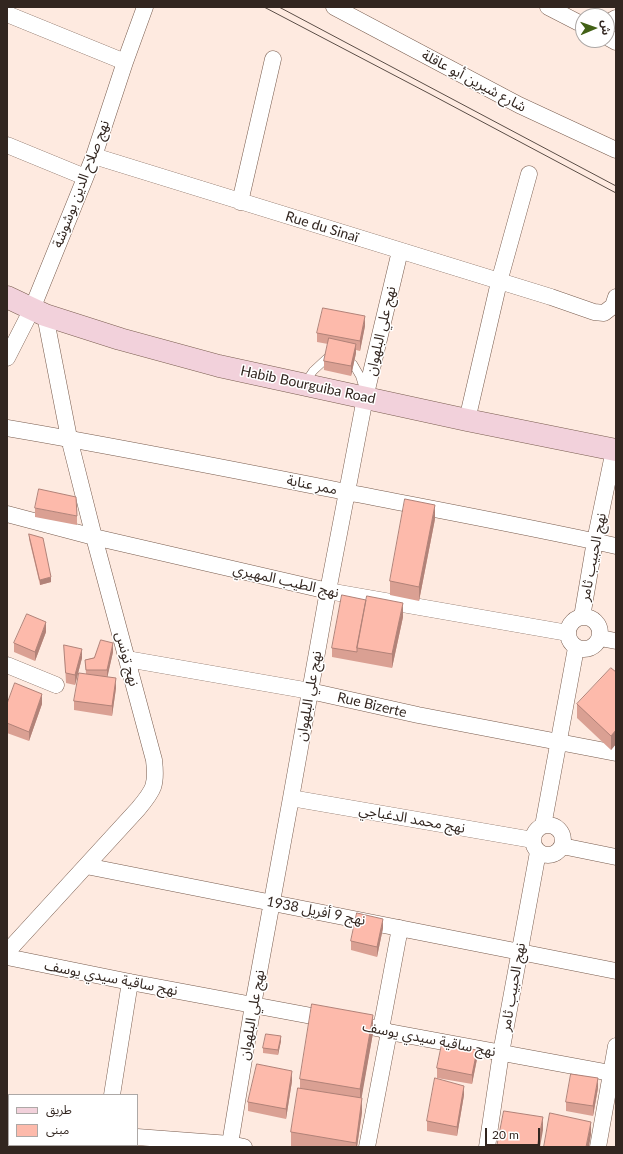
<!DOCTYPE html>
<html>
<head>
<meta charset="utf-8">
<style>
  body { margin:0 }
  #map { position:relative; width:623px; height:1154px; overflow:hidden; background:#feeae0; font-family:Lato,"Noto Sans Arabic",sans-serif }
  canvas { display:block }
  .frame { position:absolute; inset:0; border:8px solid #322620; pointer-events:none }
  .legend { position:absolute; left:8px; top:1094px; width:130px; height:52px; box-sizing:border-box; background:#fff; border:1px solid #ada8a6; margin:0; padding:5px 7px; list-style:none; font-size:12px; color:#322620 }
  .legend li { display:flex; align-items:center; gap:8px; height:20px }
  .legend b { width:20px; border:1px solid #ada8a6 }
  .north { position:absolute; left:575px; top:8px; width:40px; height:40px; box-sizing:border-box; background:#fff; border:1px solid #ada8a6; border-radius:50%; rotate:88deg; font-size:11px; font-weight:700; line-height:16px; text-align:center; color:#322620 }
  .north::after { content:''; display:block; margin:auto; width:14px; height:18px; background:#426116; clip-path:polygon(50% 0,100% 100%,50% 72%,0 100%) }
  .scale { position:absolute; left:485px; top:1128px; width:55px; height:18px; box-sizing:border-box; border:2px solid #322620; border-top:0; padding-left:5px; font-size:12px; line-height:14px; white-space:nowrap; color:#322620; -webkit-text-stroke:3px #fff; paint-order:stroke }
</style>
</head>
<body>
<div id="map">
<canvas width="623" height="1154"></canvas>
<div class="frame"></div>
<ul class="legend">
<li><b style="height:5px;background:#f2d1db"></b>طريق</li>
<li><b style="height:11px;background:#fdbaab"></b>مبنى</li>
</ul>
<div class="north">ش</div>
<div class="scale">20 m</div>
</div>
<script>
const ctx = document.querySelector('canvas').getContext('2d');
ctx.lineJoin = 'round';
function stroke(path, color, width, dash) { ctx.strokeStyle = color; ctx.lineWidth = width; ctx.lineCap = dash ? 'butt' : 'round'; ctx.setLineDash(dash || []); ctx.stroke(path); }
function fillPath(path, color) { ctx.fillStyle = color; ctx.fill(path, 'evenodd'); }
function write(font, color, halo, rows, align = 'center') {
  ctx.font = font + ' Lato,"Noto Sans Arabic",sans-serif'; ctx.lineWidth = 3; ctx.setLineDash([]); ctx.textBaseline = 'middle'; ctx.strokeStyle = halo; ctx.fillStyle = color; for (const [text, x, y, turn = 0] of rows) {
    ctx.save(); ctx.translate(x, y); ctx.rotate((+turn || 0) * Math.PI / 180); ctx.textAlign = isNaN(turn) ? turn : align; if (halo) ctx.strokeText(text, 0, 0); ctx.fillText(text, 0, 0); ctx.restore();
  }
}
const lane = new Path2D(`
  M353 364 360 376 364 389
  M305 383 313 371 327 358`);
const street = new Path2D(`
  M334 7 519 105 616 150
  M548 7 583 25
  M7 14 125 62
  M607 23 616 18
  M607 37 616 42
  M7 145 85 177
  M94 156 551 297 594 312 604 313 613 306 616 297
  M240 202 273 59
  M7 358 32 309 94 156 125 62 145 7
  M467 420 499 282 529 174
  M7 428C119 447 230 469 341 491 433 509 525 526 616 546
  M7 514 94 537 328 591 568 633
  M568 633a16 16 0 1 1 32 0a16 16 0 1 1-32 0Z
  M582 617 595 541 614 450
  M600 638 616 641
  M127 659 310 691 418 715 616 753
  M7 665 56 685
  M291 798 533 840
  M533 840a15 15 0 1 1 30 0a15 15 0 1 1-30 0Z
  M543 826 576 648
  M562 846 616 857
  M86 866 616 971
  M7 952 138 809C154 790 157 785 154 760L94 537 69 438 45 315
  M7 957 130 982 381 1029 389 1032 616 1074
  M381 1029 400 928
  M112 1095 130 982
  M7 1132 9 1133
  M137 1137 230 1144 244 1147
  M230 1144 253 1005 291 798 328 591 365 398 400 251
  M367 1147 389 1032
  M487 1147 501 1053 538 852
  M598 1147 616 1046`);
const secondary = new Path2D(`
  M7 297 45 315 120 339 219 366 467 420 616 450`);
const tram = new Path2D(`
  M264 7 430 94 616 193
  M279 7 616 186`);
const wall = new Path2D(`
  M365 326 360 351 356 350V353L351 376 324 370V361L328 344 317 342V333Z
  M35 508 77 516V525L35 517Z
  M435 519 419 601 390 595V581Z
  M29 534 51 582 40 585 29 539Z
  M403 617 392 668 332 657V648Z
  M46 632 35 661 14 652V643Z
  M64 645 82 658 75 685 66 683Z
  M113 652 107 677 116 688 112 716 74 710V701L86 674 85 660Z
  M616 672V744L611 750 577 718V704Z
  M7 704H42L29 741 7 733Z
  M383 928 377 957 351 950V941Z
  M373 1033 361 1098 362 1112 357 1147H298L291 1146V1132L300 1088V1079Z
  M281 1041 278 1055 263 1053V1048Z
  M477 1059 472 1084 437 1078V1068Z
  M292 1081 286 1119 248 1111V1102Z
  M598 1088 593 1116 566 1111V1102Z
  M464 1095 457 1136 427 1131V1121Z
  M616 1113V1127H615Z`);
const shadedWall = new Path2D(`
  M365 316V326L360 351V341Z
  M356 344V353L351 376V366Z
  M435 505V519L419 601V587Z
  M51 577V582L40 585V580Z
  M403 603V617L392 668V654Z
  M46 622V632L35 661V652Z
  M113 643V652L107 679V670Z
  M82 649V658L75 685V675Z
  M116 678V688L112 716V706Z
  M42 694V704L29 741V732Z
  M616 730V744L611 750V736Z
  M383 919V928L377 957V947Z
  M373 1015V1033L360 1107V1089Z
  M281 1036V1041L278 1055V1050Z
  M477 1050V1059L472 1084V1075Z
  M292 1071V1081L286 1119V1109Z
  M598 1078V1088L593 1116V1106Z
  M464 1086V1095L457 1136V1127Z
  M362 1098V1112L357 1147H356V1143Z
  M543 1117V1130L540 1147H537Z
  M591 1122V1135L589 1147H586Z`);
const building = new Path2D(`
  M323 308 365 316 360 341 317 333Z
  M329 338 356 344 351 366 324 361Z
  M39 489 76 497 77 516 35 508Z
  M405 499 435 505 419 587 390 581Z
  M29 534 43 538 51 577 40 580Z
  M342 595 366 600 357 648V652L332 648Z
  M367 596 403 603 392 654 357 648Z
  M27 614 46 622 35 652 14 643Z
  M101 640 113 643 107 670H86L85 660 94 658Z
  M64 645 82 649 75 675 66 673Z
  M611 668 616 672V730L611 736 577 704Z
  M79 673 116 678 112 706 74 701Z
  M15 683 42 694 29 732 7 723V704Z
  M357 913 383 919 377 947 351 941Z
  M312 1004 373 1015 360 1089 300 1079Z
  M266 1034 281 1036 278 1050 263 1048Z
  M442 1044 477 1050 472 1075 437 1068Z
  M257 1064 292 1071 286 1109 248 1102Z
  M571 1074 598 1078 593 1106 566 1102Z
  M435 1078 464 1086 457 1127 427 1121Z
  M298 1088 362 1098 356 1143 291 1132Z
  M504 1111 543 1117 537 1147H497Z
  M550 1113 591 1122 586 1147H544Z`);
const streetNames = [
  ["شارع شيرين أبو عاقلة",474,81,28],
  ["نهج صلاح الدين بوشوشة",81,184,-69],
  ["Rue du Sinaï",322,227,17],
  ["نهج علي البلهوان",381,331,-77],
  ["Habib Bourguiba Road",308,385,12],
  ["ممر عنابة",312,485,11],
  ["نهج الحبيب ثامر",593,557,-79],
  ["نهج الطيب المهيري",286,581,13],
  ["نهج تونس",127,659,75],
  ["نهج علي البلهوان",309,696,-80],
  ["Rue Bizerte",372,705,13],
  ["نهج محمد الدغباجي",412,819,10],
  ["نهج 9 أفريل 1938",316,911,11],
  ["نهج ساقية سيدي يوسف",111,978,11],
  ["نهج الحبيب ثامر",513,987,-80],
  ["نهج علي البلهوان",252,1015,-80],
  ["نهج ساقية سيدي يوسف",429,1039,11]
];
stroke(lane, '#795d4f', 9);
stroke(street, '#795d4f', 17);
stroke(secondary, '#795d4f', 23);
stroke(lane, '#fff', 8);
stroke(street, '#fff', 16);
stroke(secondary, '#f2d1db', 22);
stroke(tram, '#5a4d46', 1);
fillPath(wall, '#daa093');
fillPath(shadedWall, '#b18278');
fillPath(building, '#fdbaab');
stroke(building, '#b18278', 1);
write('14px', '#322620', '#fff', streetNames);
</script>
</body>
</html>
